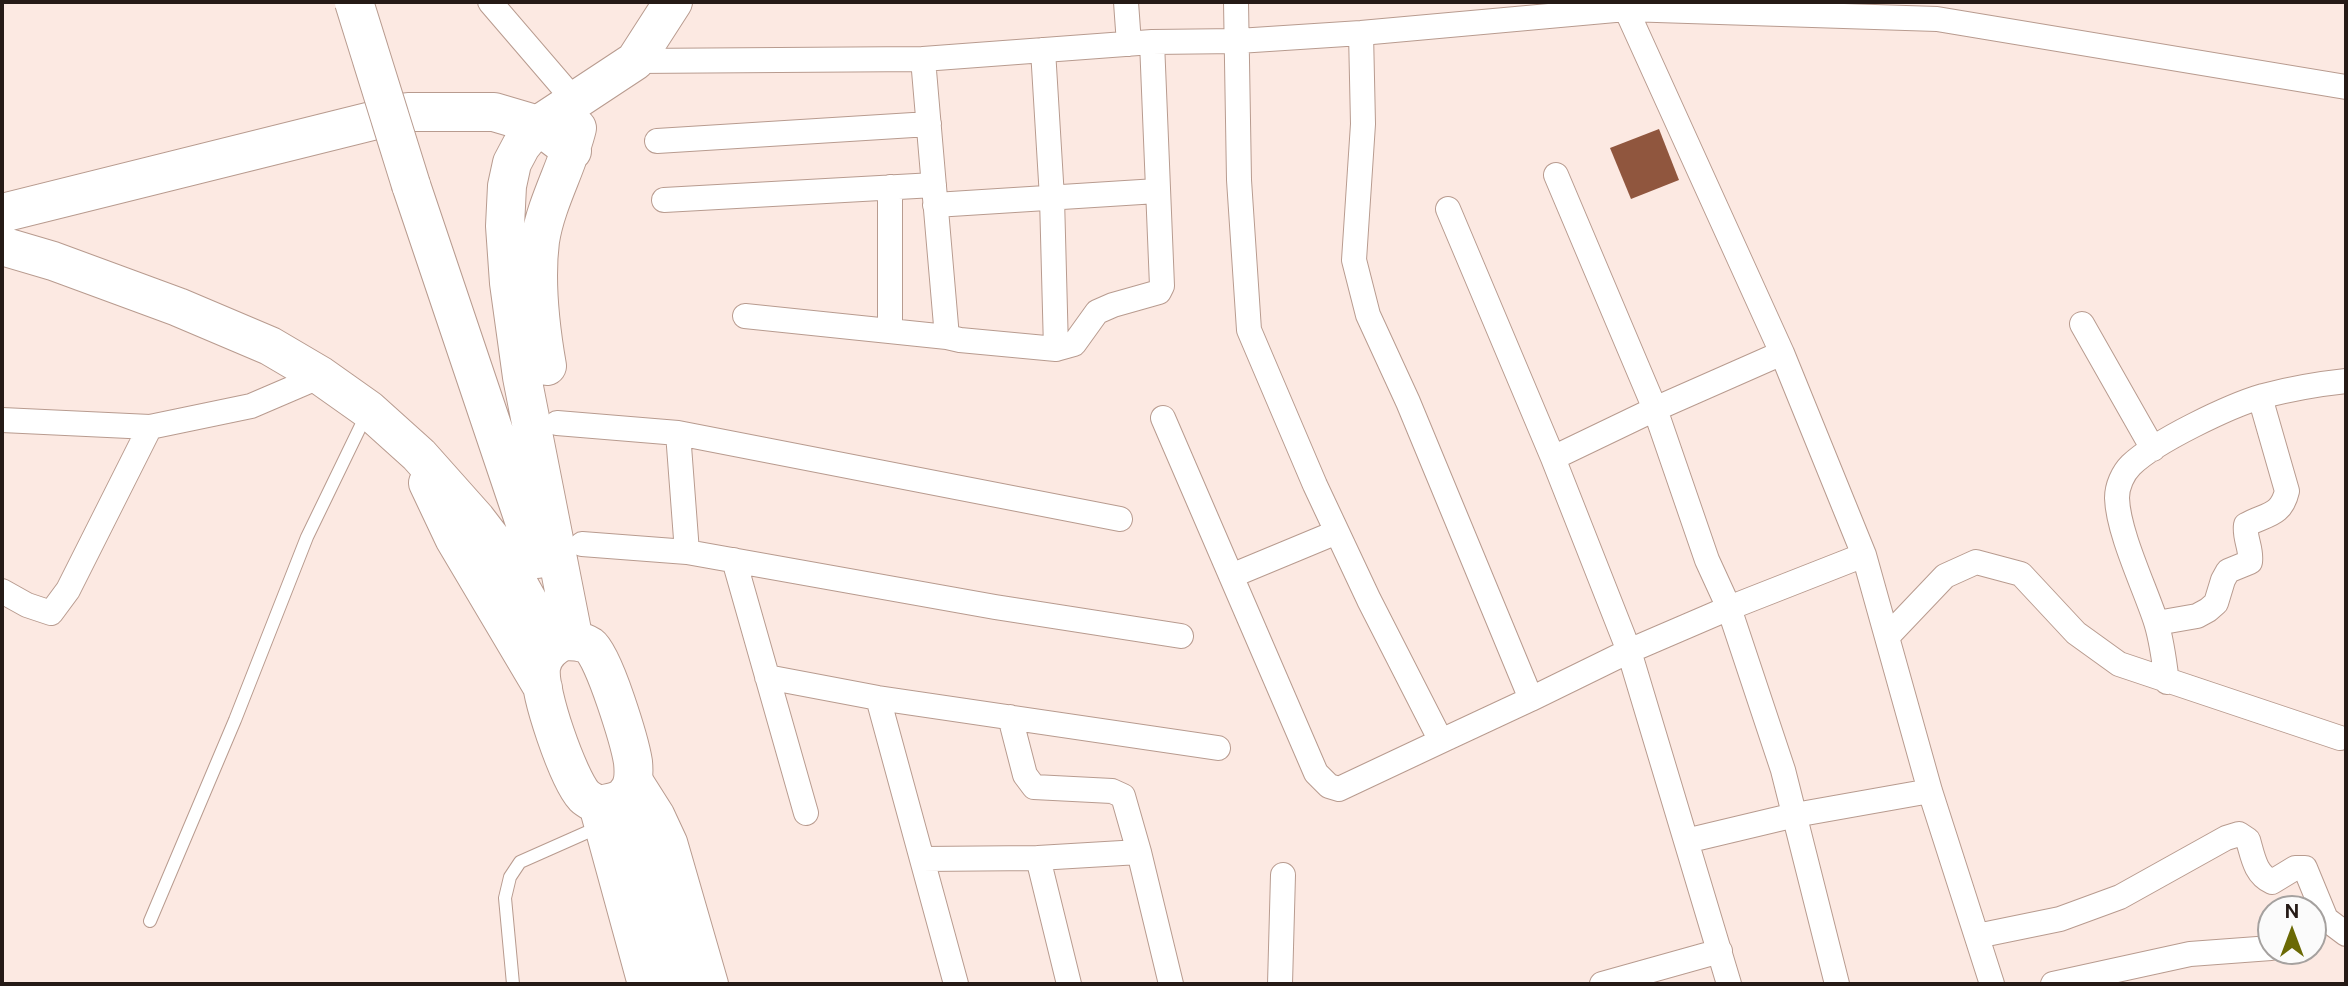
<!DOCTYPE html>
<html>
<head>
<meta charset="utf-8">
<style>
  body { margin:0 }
  #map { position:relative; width:2348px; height:986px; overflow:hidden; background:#fce9e2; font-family:"Public Sans",sans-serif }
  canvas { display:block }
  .frame { position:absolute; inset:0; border:4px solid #251a16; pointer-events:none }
  .north { position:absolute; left:2257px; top:895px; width:70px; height:70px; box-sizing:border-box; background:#fbfbfb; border:2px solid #a5a19f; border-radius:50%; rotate:0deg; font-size:19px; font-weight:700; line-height:28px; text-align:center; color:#251a16 }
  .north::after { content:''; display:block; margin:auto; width:24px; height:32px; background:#6a6904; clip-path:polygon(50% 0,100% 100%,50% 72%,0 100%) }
</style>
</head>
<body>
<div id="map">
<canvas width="2348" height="986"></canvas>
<div class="frame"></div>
<div class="north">N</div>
</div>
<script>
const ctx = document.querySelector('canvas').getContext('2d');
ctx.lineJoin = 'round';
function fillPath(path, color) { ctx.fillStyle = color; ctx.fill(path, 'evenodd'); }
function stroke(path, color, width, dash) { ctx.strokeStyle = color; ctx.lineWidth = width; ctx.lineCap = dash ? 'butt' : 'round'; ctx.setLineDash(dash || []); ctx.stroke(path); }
const building = new Path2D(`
  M1659 129 1679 180 1631 199 1610 148Z`);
const service = new Path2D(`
  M150 921 235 720 307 537 367 413
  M513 984 505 898 510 877 520 862 599 827`);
const minor = new Path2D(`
  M490 2 575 101
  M1126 2 1129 44
  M1236 2 1239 180 1249 330 1315 485 1369 600 1441 741 1531 699 1408 402 1368 315 1354 260 1363 124 1361 33
  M1625 2 1626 9 1782 353 1864 555 1930 791 1992 984
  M1043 50 1052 198 1056 349
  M923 59 947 337 960 340 1056 349 1074 344 1097 312 1113 305 1159 292 1162 286 1152 42
  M635 61 923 59 1152 42 1238 41 1361 33 1626 9 1937 19 2346 87
  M657 141 929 124
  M1556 175 1655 409 1707 560 1729 608 1783 770 1837 984
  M890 187V331
  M664 200 934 185
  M935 205 1157 191
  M1448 209 1553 458 1629 651 1729 984
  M745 316 947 337
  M2082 324 2153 449
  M1163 418 1316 773 1329 786 1339 789 1441 741
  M2 420 150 427 251 406 321 376
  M557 423 678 433 1120 519
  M678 433 687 552
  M1553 458 1655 409 1782 353
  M582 544 687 552 995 607 1181 636
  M734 560 806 813
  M1231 576 1337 532
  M2 591 27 605 51 613 68 590 150 427
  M2157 623 2197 616 2208 610 2216 603 2223 580 2228 571 2250 562C2252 549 2244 538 2246 525 2265 514 2281 517 2287 491L2260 397
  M1887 637 1945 576 1976 562 2021 574 2076 633 2119 664 2340 738
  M767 677 878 698 1218 748
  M2167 682C2164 661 2162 639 2155 619 2144 586 2118 532 2117 498 2117 486 2123 473 2131 465 2156 441 2229 406 2263 396 2290 389 2318 384 2346 381
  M878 698 956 984
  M1531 699 1629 651 1729 608 1864 555
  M1010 717 1025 775 1034 787 1112 791 1123 796 1139 852 1171 984
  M1686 841 1795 815 1930 791
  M922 859 1038 858
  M1977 936 2060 919 2120 897 2226 838 2239 834 2248 840C2253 857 2255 874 2272 882L2295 868H2305L2326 919 2346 934
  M1069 984 1038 858 1139 852
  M1280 984 1283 875
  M1602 984 1720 951
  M2053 984 2190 954 2271 948`);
const tertiary = new Path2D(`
  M633 773 659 814 672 842 713 984`);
const primary = new Path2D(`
  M411 185 537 559
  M2 213 408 112H494L538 125 572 151
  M2 246 53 261 178 307 270 346 321 376 369 410 419 455 476 519 499 549 553 646
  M547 366C540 326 535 281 540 241 546 202 568 166 577 128
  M428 483 454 538 543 688
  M564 641C574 641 582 641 590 646 604 656 630 743 633 762 634 772 634 785 627 793 621 802 608 803 598 805 593 802 588 800 584 796 568 778 538 692 541 668 543 654 553 646 564 641Z
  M574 641 522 377 509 283 505 226 507 186 512 163 521 146 538 125 635 61 673 2
  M627 794 684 984
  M598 805 647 984`);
const primaryBridge = new Path2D(`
  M354 2 411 185`);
fillPath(building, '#90563e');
stroke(service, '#b89b8f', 14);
stroke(minor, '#b89b8f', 26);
stroke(tertiary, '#b89b8f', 32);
stroke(primary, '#b89b8f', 40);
stroke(service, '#fff', 12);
stroke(minor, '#fff', 24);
stroke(tertiary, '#fff', 30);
stroke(primary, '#fff', 38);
stroke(primaryBridge, '#b89b8f', 40, []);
stroke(primaryBridge, '#fff', 38);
</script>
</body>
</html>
